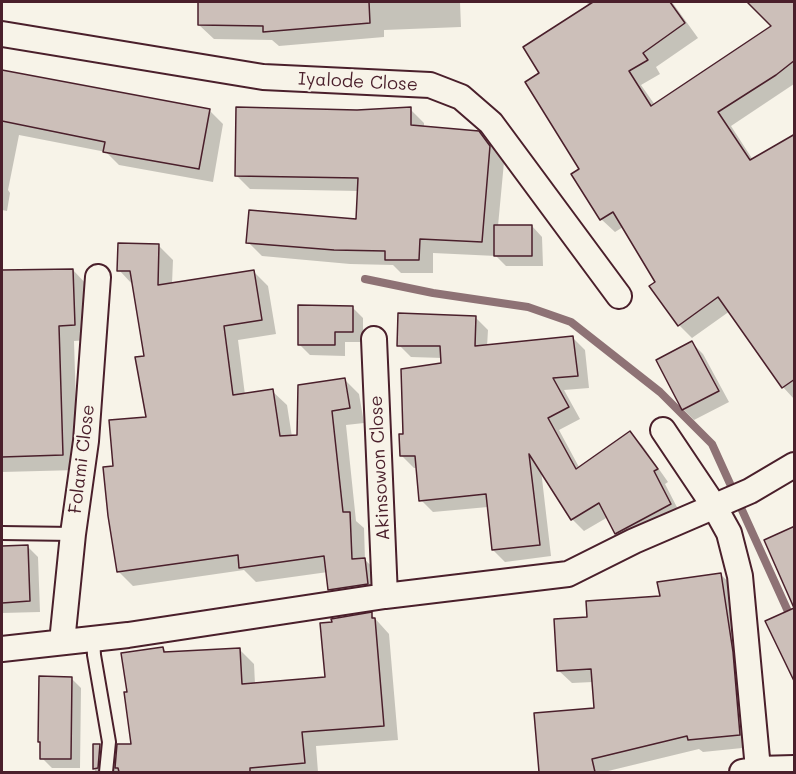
<!DOCTYPE html>
<html>
<head>
<meta charset="utf-8">
<style>
  body { margin:0 }
  #map { position:relative; width:796px; height:774px; overflow:hidden; background:#f7f3e8; font-family:Mali,sans-serif }
  canvas { display:block }
  .frame { position:absolute; inset:0; border:3px solid #4a1f2b; pointer-events:none }
</style>
</head>
<body>
<div id="map">
<canvas width="796" height="774"></canvas>
<div class="frame"></div>
</div>
<script>
const ctx = document.querySelector('canvas').getContext('2d');
ctx.lineJoin = 'round';
function fillPath(path, color) { ctx.fillStyle = color; ctx.fill(path, 'evenodd'); }
function stroke(path, color, width, dash) { ctx.strokeStyle = color; ctx.lineWidth = width; ctx.lineCap = dash ? 'butt' : 'round'; ctx.setLineDash(dash || []); ctx.stroke(path); }
function write(font, color, halo, rows, align = 'center') {
  ctx.font = font + ' Mali,sans-serif'; ctx.lineWidth = 4.5; ctx.setLineDash([]); ctx.textBaseline = 'middle'; ctx.strokeStyle = halo; ctx.fillStyle = color; for (const [text, x, y, turn = 0] of rows) {
    ctx.save(); ctx.translate(x, y); ctx.rotate((+turn || 0) * Math.PI / 180); ctx.textAlign = isNaN(turn) ? turn : align; if (halo) ctx.strokeText(text, 0, 0); ctx.fillText(text, 0, 0); ctx.restore();
  }
}
const shadow = new Path2D(`
  M199 2H460L461 27 384 30V37L279 46 272 40 214 39 199 25Z
  M585 2H606L610 8 619 2H672L698 38 656 67 660 74 641 85 655 105 773 26 749 2H794V84L731 126 753 160 794 136V399L783 387 730 311 692 338 679 325 623 227 615 232 601 219 541 73 590 5Z
  M2 71 209 110 223 124 213 182 119 165 106 152 19 135 8 190 10 193 7 211 2 210Z
  M410 109 424 123V128L478 133 493 147 504 162 498 226H532L542 237 543 266H506L496 256 433 253V273H401L393 265 350 264 262 256 248 242 357 220 359 191 250 189 236 175 357 111Z
  M158 245 173 260 172 284 253 271 268 286 276 334 238 340 245 395 272 391 287 405 292 437 299 436 344 379 359 394 364 423 346 425 356 521 364 528 365 560 380 574 382 598 344 604 330 590 328 572 256 582 244 570 133 586 118 571 115 467 148 418 146 357 133 285 119 270Z
  M73 270 88 286 89 340 74 341 78 470 2 472V272Z
  M352 307 363 318V342H345V356L310 355 299 344Z
  M476 318 488 330 487 347 573 338 585 350 589 388 564 390 580 419 559 430 580 469 630 433 642 445 668 482 665 484 682 517 628 545 616 533 608 517 584 531 572 519 541 470 551 556 505 562 493 550 488 507 433 512 421 500 418 468H414L402 456 404 435 443 364 442 358 411 357 399 345Z
  M692 343 703 354 729 402 694 420 683 409 658 360Z
  M27 546 38 557 40 612 2 613V547Z
  M720 574 734 587 752 747 703 752 699 749 604 772H540L535 714 595 709 593 682 572 683 558 670 588 619 661 597Z
  M371 614 389 634 398 740 316 746 318 772H95L94 746H100L117 762 133 745 128 693 163 648 167 653 239 649 254 664 255 684 326 679 333 623Z
  M71 678 81 688 80 768H52L42 758Z`);
const stream = new Path2D(`
  M365 279 433 293 528 307 571 322 660 392 712 444 791 618`);
const building = new Path2D(`
  M198 2H369L370 23 263 32V26L198 25Z
  M593 2H670L685 23 643 53 648 60 629 71 651 106 771 26 747 2H795V60L776 75 718 112 750 160 795 134V379L782 388 718 297 678 326 649 286 655 282 613 212 600 220 571 174 579 169 525 82 539 73 523 47Z
  M2 70 210 109 199 169 103 152 105 142 2 121Z
  M236 107 357 110 411 107V125L479 131 490 146 482 242 420 239 419 260H385V251L334 250 246 243 249 210 356 219 358 178 235 176Z
  M494 225H532V256H494Z
  M118 243 159 244 158 285 254 270 262 320 224 326 233 395 273 389 280 436 297 435 298 385 345 378 350 408 332 411 343 512H350L352 559 365 558 368 584 328 590 324 556 239 568 238 555 117 572 108 516 103 467 113 466 109 420 146 417 135 357 144 356 130 271H117Z
  M73 269 75 325 59 326 63 455 2 457V270Z
  M298 305 353 306V332H335V345H298Z
  M398 313 476 316 475 346 573 336 578 376 553 378 569 407 548 418 576 469 630 431 658 469 654 471 671 504 615 534 599 503 571 520 529 454 540 545 492 550 486 494 419 501 415 456H400L399 434H403L401 369 441 363 440 346H397Z
  M692 341 719 391 682 410 656 360Z
  M795 526V683L765 621 794 608 764 540Z
  M28 545 30 601 2 603V546Z
  M721 573 733 652 740 735 688 740 687 736 592 759 595 772H539L534 713 594 708 591 669 557 671 554 619 587 617 586 601 660 596 657 582Z
  M372 612V618H375L384 726 302 732 305 763 250 768V772H119L118 768H115L117 744H131L124 692H127L121 653 163 647 164 652 240 648 242 684 325 677 320 623 332 622 331 619Z
  M39 676 72 677 71 759H40V742H38Z
  M93 744H100L98 768 93 769Z`);
const service = new Path2D(`
  M2 533 73 534
  M93 638 94 655 109 742 106 772`);
const minor = new Path2D(`
  M2 34 263 77 430 85 461 97 491 123 619 296
  M374 339 385 596
  M663 430 714 506 729 533 740 576 758 769
  M62 642 73 534 86 441 98 277
  M2 649 128 635 385 596 568 574 634 541 750 491 794 465
  M742 772 758 769 794 768`);
const streetNames = [
  ["Iyalode Close",358,82,3],
  ["Folami Close",82,459,-83],
  ["Akinsowon Close",380,468,-93]
];
fillPath(shadow, '#0003');
stroke(stream, '#8e7275', 8);
fillPath(building, '#ccbfb9');
stroke(building, '#4a1f2b', 1.5);
stroke(service, '#4a1f2b', 16);
stroke(minor, '#4a1f2b', 28);
stroke(service, '#f7f3e8', 12);
stroke(minor, '#f7f3e8', 24);
write('18px', '#4a1f2b', '#f7f3e8', streetNames);
</script>
</body>
</html>
